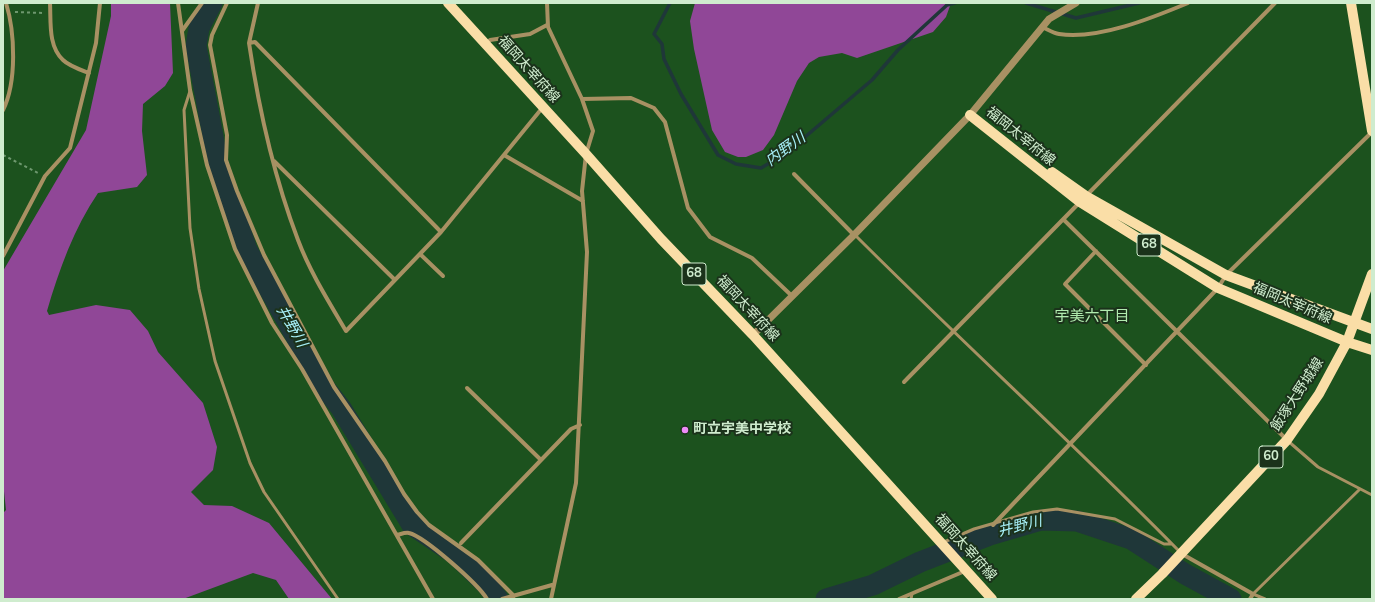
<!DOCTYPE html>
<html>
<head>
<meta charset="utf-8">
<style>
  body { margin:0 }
  #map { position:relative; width:1375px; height:602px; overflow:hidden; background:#1c521e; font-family:"Nunito Sans",sans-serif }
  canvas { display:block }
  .frame { position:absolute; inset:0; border:4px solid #cfecce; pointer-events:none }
</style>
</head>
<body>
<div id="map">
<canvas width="1375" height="602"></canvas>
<div class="frame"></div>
</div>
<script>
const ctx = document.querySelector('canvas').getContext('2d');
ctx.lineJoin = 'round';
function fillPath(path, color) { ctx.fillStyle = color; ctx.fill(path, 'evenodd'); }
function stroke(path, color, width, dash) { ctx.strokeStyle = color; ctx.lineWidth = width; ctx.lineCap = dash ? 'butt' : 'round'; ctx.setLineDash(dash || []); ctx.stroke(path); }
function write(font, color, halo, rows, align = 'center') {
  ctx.font = font + ' "Nunito Sans","Noto Sans JP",sans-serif'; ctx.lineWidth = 4; ctx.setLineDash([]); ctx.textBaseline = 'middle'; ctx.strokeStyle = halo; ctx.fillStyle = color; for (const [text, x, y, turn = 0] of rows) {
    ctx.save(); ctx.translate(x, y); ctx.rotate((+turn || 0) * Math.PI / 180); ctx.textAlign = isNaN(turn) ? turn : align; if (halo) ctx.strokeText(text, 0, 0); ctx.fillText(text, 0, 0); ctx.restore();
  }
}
const green = new Path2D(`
  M111 3H170L173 73 165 86 143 104 142 131 147 175 137 187 98 193C74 228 59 270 47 311L49 315 96 305 130 310 148 331 158 352 203 403 217 447 213 470 191 492 204 505 232 506 269 523 332 599H289L276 580 253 573 183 599H3V513L6 510 3 482V271L86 130 111 16Z
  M695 3H951L946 17 933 32 857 58 842 53 819 57 809 63 797 81 774 135 763 150 746 157H738L725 152 712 130 694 49 690 21Z`);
const stream = new Path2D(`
  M670 3 654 34 662 44 664 59 681 94 718 155 736 164 761 168 785 154 872 80 898 50 947 5 955 3
  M1026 3 1076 18 1139 3`);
const river = new Path2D(`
  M212 3 199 28 196 46 218 163 247 250 325 388 341 408 412 525 455 554 487 585 498 599
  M826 599 873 585 920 562 990 535 1041 520 1077 521 1131 539 1185 574 1231 599`);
const path = new Path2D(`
  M15 12 43 13
  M3 155 38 173`);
const service = new Path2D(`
  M190 91 184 110 190 228 199 289 215 361 250 463 264 492 338 599
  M855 235C962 342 1074 444 1180 552
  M1288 441 1318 467 1372 495
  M944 542 974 529 1033 512 1057 509 1115 519 1164 544H1172
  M911 599 912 594
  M1265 599 1253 594 1360 489`);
const minor = new Path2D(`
  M50 3C51 22 48 46 63 60 69 66 81 70 89 73
  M178 3 190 90 207 165 235 249 272 323 302 369 433 599
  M227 3 212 35 210 45 227 135 226 160 237 191 264 255 334 387 385 461 404 494 417 512 429 525 478 560 514 596
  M547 3 548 27 582 99 593 131 586 154 582 191 587 252 576 483 551 599
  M1042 27C1047 29 1053 33 1059 34 1098 40 1152 18 1188 3
  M182 31 202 3
  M249 43 258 3
  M486 43 490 40 530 34 547 25
  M582 99 631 98 654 108 665 122 688 208 710 237 752 258 792 296
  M3 110C17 82 15 32 6 3
  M504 155 583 201
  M274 161 395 280
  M794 174 854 235
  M1086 196 1275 3
  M1064 220 1287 440
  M441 232 255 42 249 43C259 110 274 177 298 240 310 272 329 302 346 331L441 232 543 107
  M1096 251 1065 284 1146 365
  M420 254 443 276
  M3 256 45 176 70 148 96 43 100 3
  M904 382 1080 202
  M467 388 541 460
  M993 525 1218 288 1226 275 1372 132
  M397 535C401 534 406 532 409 533 425 537 478 584 487 599
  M461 543 571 429 580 425
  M1182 554 1253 594 1250 599
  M502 599 552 585
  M899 599 965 571`);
const tertiary = new Path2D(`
  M753 335 854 235 970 115 1049 19 1076 3`);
const primary = new Path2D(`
  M448 3 586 154 661 239 753 335 992 599
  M1351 3 1372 131
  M970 115 1080 202 1218 288 1347 342 1372 350
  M1052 172 1086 196 1226 275 1372 329
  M1136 599 1162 574 1287 440 1319 394 1347 342 1372 274`);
const markers = [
  [685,430,4,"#ee8bf8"]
];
const shields = [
  [1149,245,24],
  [694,274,24],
  [1271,457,24]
];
const shieldNames = [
  ["68",1149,245],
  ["68",694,274],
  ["60",1271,457]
];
const streetNames = [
  ["福岡太宰府線",528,70,48],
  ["福岡太宰府線",1020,137,39],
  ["福岡太宰府線",1292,304,23],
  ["福岡太宰府線",747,309,47],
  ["飯塚大野城線",1298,395,-57],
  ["福岡太宰府線",965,548,48]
];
const poiNames = [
  ["町立宇美中学校",693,430]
];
const waterNames = [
  ["内野川",786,150,-36],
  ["井野川",291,327,60],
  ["井野川",1020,527,-14]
];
const neighbourhoodNames = [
  ["宇美六丁目",1092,317]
];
fillPath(green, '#904797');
stroke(stream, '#1f3739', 3.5);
stroke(river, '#1f3739', 21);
stroke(path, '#6e986f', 2, [3, 3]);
stroke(service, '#a89163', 3);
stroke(minor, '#a89163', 4);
stroke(tertiary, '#a89163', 7);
stroke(primary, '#fadea7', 10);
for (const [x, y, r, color] of markers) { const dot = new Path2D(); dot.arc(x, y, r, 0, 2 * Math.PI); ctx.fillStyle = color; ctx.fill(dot); stroke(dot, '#1b321b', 1.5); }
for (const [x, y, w] of shields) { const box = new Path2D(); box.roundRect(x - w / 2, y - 11, w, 22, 3); ctx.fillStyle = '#1b321b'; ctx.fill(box); stroke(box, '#cfecce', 1); }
write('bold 13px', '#cfecce', null, shieldNames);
write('14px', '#cfecce', '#1b321b', streetNames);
write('bold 14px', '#cfecce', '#1b321b', poiNames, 'left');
write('italic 15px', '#a7f0f8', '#1b321b', waterNames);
write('15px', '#b1ebaf', '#1b321b', neighbourhoodNames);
</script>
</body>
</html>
